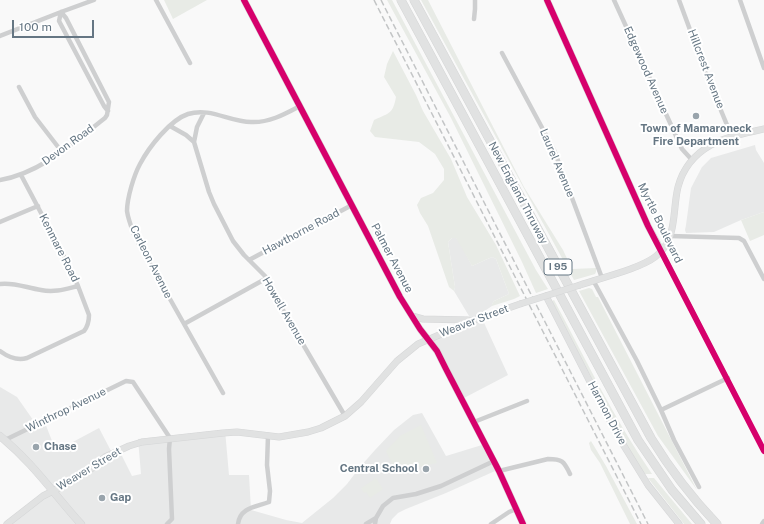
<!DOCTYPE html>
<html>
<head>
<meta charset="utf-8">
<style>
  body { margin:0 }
  #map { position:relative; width:764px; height:524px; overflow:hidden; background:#f9f9f9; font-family:"Public Sans",sans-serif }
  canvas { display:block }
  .scale { position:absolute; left:12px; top:20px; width:82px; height:18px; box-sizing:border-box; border:2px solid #657683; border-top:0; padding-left:5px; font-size:12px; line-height:14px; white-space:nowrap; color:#657683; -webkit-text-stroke:3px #fff; paint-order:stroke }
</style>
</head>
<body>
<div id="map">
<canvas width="764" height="524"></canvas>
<div class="scale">100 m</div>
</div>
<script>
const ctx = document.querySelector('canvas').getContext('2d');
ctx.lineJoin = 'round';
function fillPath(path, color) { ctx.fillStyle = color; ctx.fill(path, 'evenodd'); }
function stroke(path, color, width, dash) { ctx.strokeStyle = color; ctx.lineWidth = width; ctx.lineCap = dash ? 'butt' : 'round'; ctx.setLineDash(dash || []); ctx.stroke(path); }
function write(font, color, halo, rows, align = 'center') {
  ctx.font = font + ' "Public Sans",sans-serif'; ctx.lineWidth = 4; ctx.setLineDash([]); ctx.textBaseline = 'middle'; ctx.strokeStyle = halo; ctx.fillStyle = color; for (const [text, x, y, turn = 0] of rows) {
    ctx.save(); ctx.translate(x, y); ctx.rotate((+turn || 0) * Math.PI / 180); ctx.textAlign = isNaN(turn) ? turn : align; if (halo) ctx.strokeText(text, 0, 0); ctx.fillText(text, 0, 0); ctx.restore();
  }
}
const built = new Path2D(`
  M755 145 756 150 764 163V212L741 220 714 232 686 233 685 230 686 225 691 188 702 167 711 158Z
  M452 238H456L460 242 472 266 492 257 496 259 509 294 494 301 492 304V306L480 314 508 375 464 398 432 340 472 321 454 291 455 287 448 242Z
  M0 387 17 397 38 427 45 423 56 451 99 428 111 451 118 448 132 476 141 474 138 439 225 430 229 475H249L251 510 286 520 302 523 333 498 347 484 360 467 375 450 394 430 413 415 422 413 446 456 482 445 495 471 446 493 406 509 398 513 392 519 390 524H3L44 493 50 490 27 463 0 440Z`);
const green = new Path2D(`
  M164 0H207L173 19Z
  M387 0H392L536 270 548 289 536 293 522 262 451 118Z
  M421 0H428L524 187 563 250 572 269 596 268V272L595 274 574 280Z
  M393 51 416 95 423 111 451 159 467 197 496 245 520 296 514 299 492 306V304L494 301 509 294 496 259 492 257 472 266 456 238H452L448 242 455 287 454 291 449 287 428 226 420 213 417 205 421 198 433 193 444 180V169L435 154 419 142 375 137 370 131 374 120C389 113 393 114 396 97L384 77 387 64Z
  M764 212V235L750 241 741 220Z
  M589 288 592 289 596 297H598L697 490 658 436 579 291Z
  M554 300C585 358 614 419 652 474H645L630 453 552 301Z
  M421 425 437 463 414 468 392 464 386 451 400 436Z
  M591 441 606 466 637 524H630L600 463 591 450 589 443Z
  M376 478 383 489 370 498 366 492 364 493 361 488Z
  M648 478H654L692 524H684Z`);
const street = new Path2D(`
  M156 0 190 63
  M614 0 682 149 692 160
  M679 0 710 84 732 137
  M740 0 764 68
  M61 12 59 21 104 106 108 111
  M474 19 475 9V0
  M0 36 61 12 94 0
  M502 53 554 150 602 278
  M19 87 35 117 62 152
  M204 113 197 127 194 142 209 192 214 204 233 241 244 255 267 278 280 305 345 416
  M170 126 186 135 194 142
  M0 180C41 173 73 143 105 118L107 115 109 102 66 18 61 12
  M0 222 38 206
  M670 236 739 238 744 241 764 279
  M661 250 764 451
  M249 260 352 205
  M593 280 637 361 661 410 674 440 699 487
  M0 284C14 282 27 288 41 290 54 293 66 289 78 286
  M184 324 267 278
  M0 351C8 357 17 361 27 358L84 331C88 326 89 321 89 315L78 286 69 266 21 175
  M223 393 135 237C132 229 128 219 127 211 127 198 134 175 140 164 149 147 170 120 188 114 210 107 230 122 251 122 269 123 285 114 300 106
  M661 410 728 378
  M474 422 527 401
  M5 440 126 381 133 382 170 438 169 449 172 519 167 524
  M499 471 548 459C562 459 564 461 570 474
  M376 518 383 506 393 498 416 494 441 486 494 461
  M238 524C240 507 257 507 269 502L270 491 267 465 268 436
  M366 524 376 518 375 524
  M491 524 509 512 516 509
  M762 524 764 521`);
const secondary = new Path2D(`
  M244 0 400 297 420 329 437 351 446 369 499 471 523 524
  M547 0 648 226 661 250
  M580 285C600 278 639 269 655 257 678 240 672 211 678 187 683 168 695 154 711 145 727 136 747 133 764 129
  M546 296 609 419 624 446 648 485 679 524
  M412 316 423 319 468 320
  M7 524 43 496 65 485 94 467 105 457 129 446 142 442 223 433 237 432 279 437 308 432 321 428 345 416 361 402 397 361 418 344 474 320 520 304`);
const primary = new Path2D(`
  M0 436C33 463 53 493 81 524`);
const highway = new Path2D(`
  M401 0 638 440 672 490 701 524
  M414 0 651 438C670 469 692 498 717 524`);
const rail = new Path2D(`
  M374 0 641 524
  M381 0 648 524`);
const secondaryBridge = new Path2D(`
  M520 304 580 285`);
const cycleway = new Path2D(`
  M244 0 400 297 420 329 437 351 446 369 499 471 523 524
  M547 0 648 226 764 451`);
const markers = [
  [696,116,4,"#99a4ac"],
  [36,447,4,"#99a4ac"],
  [426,469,4,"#99a4ac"],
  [102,498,4,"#99a4ac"]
];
const shields = [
  [558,267,28]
];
const shieldNames = [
  ["I 95",558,267]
];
const streetNames = [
  ["Hillcrest Avenue",706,69,69],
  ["Edgewood Avenue",646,70,66],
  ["Devon Road",68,145,-36],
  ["Laurel Avenue",557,163,67],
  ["New England Thruway",518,193,62],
  ["Myrtle Boulevard",660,223,64],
  ["Hawthorne Road",301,232,-28],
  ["Kenmare Road",59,248,63],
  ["Palmer Avenue",392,258,62],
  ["Carleon Avenue",151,262,63],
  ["Howell Avenue",284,311,60],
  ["Weaver Street",474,321,-21],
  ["Winthrop Avenue",66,410,-26],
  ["Harmon Drive",607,413,62],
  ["Weaver Street",89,469,-31]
];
const poiNames = [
  ["Town of Mamaroneck",696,129,"center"],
  ["Fire Department",696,142,"center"],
  ["Chase",44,447],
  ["Central School",418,469,"right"],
  ["Gap",110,498]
];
fillPath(built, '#e8e9e9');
fillPath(green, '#e8ebe6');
stroke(secondary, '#d5d6d7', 7);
stroke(primary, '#d5d6d7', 8);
stroke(highway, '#d5d6d6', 9);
stroke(street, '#cecfd0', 4.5);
stroke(secondary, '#e1e2e2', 6);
stroke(primary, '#e1e2e2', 7);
stroke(highway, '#e1e2e2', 8);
stroke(rail, '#c3c5c6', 1.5, [6, 3]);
stroke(secondaryBridge, '#d5d6d7', 7, []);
stroke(secondaryBridge, '#e1e2e2', 6);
stroke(cycleway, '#d6006c', 6);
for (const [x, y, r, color] of markers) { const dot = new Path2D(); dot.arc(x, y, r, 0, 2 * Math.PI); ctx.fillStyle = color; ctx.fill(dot); stroke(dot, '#fff', 1.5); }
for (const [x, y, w] of shields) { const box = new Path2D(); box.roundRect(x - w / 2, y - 8, w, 16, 3); ctx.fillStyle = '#fff'; ctx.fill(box); stroke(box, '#657683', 1); }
write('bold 10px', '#657683', null, shieldNames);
write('11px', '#657683', '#fff', streetNames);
write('bold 11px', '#657683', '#fff', poiNames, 'left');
</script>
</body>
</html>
